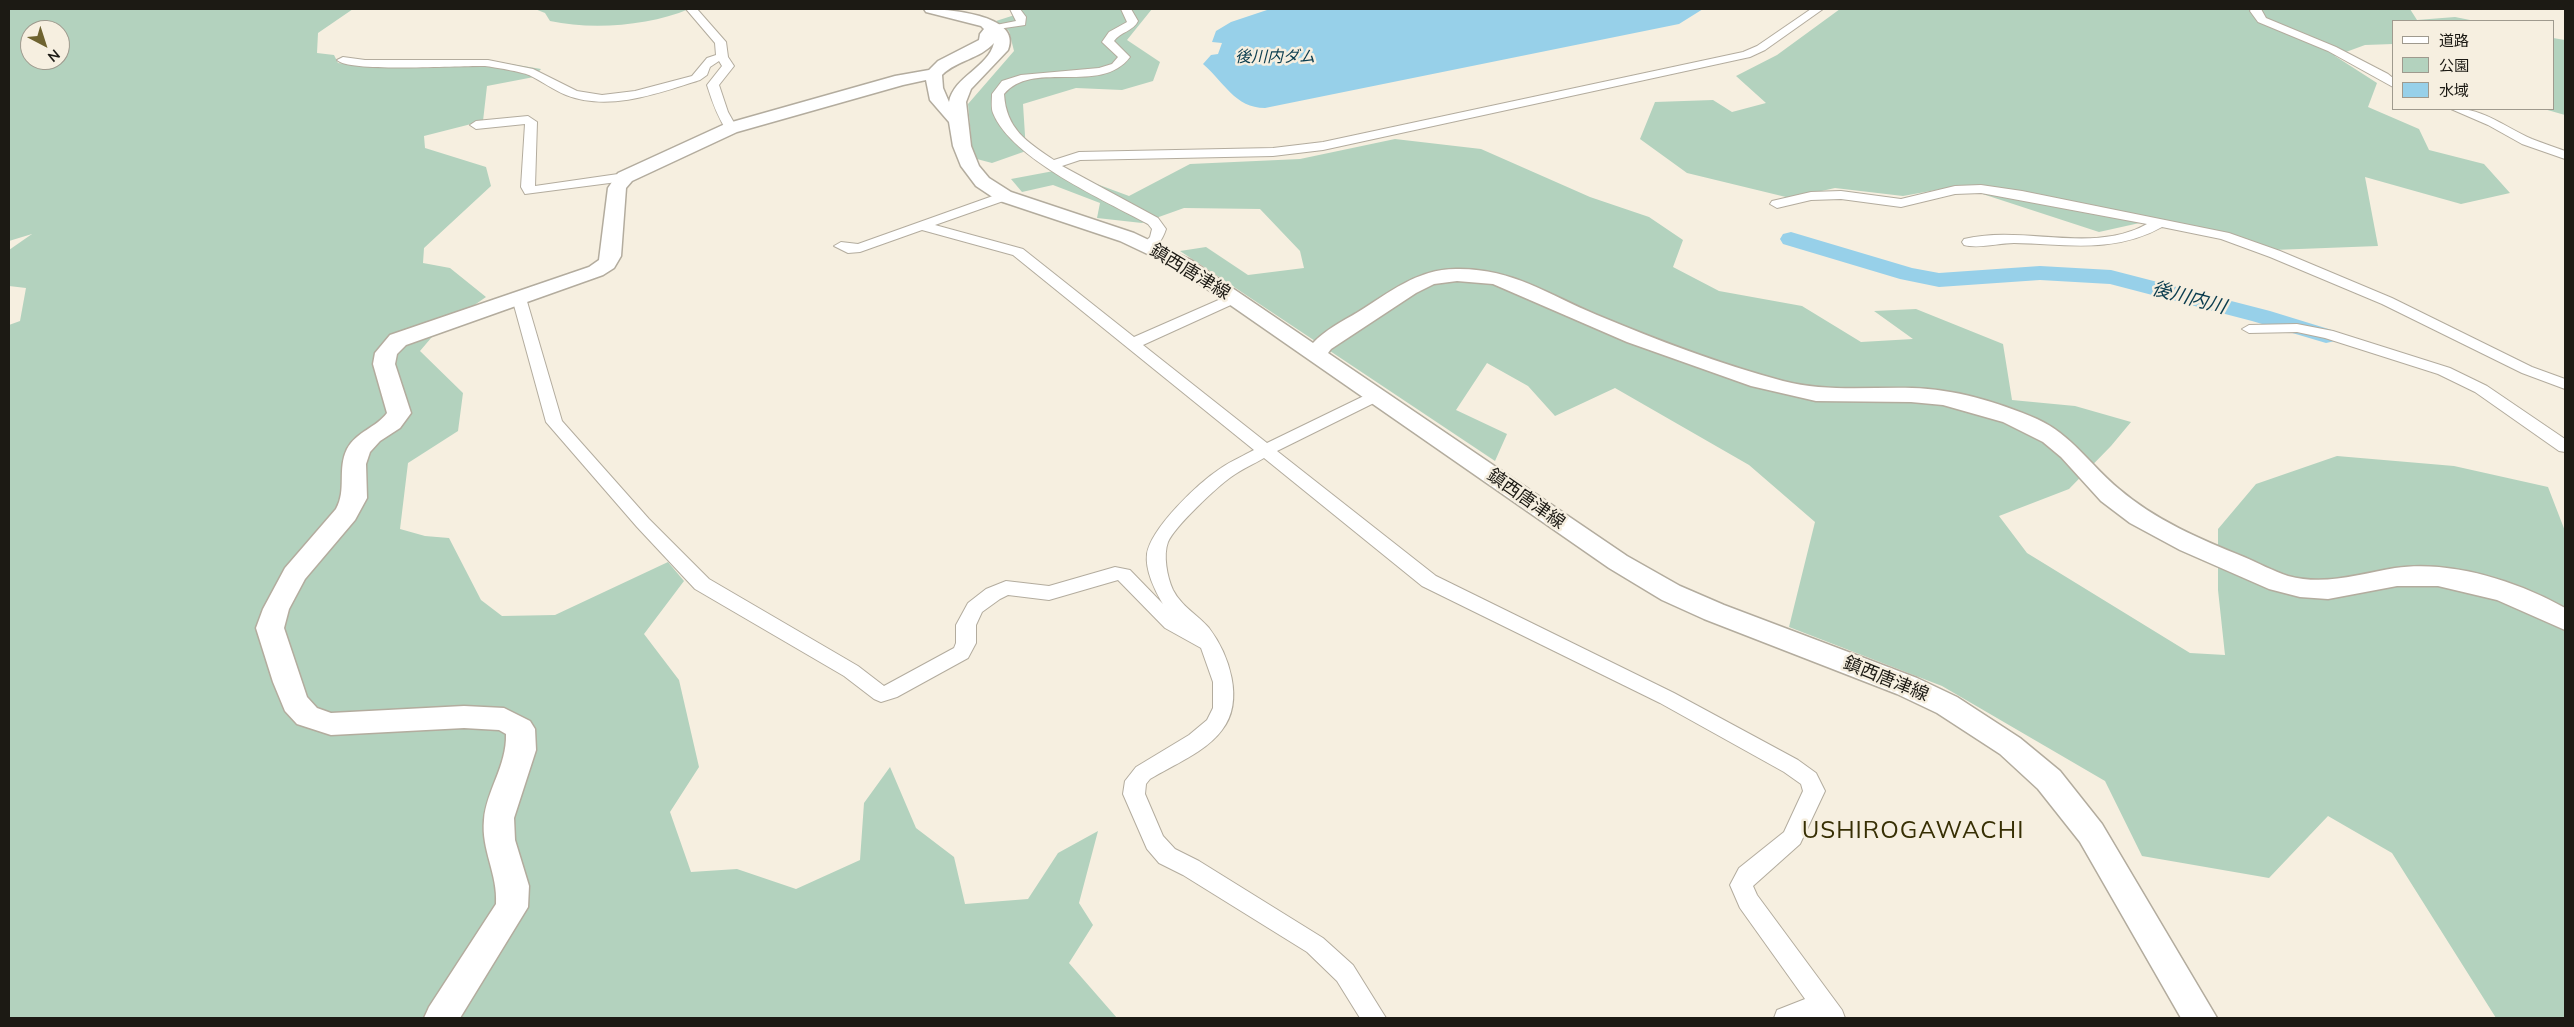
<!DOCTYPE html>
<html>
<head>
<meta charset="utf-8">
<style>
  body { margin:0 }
  #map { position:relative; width:2574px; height:1027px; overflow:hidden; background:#f6efe0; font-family:Mulish,"Noto Sans JP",sans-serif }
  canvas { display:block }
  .frame { position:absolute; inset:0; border:10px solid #1c1a14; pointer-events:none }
  .legend { position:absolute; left:2392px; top:20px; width:162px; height:90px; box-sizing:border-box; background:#f6efe0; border:1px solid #9f9a8e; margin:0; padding:6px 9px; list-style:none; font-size:15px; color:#1c1a14 }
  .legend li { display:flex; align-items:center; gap:10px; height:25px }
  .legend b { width:25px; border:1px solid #9f9a8e }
  .north { position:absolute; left:20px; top:20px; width:50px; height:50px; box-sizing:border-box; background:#f6efe0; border:1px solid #9f9a8e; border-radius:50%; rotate:140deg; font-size:14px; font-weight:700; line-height:20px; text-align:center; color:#1c1a14 }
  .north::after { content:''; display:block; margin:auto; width:18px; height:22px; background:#6e6330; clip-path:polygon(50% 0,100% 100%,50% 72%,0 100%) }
</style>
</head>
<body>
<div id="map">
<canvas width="2574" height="1027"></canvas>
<div class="frame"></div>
<ul class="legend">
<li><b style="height:6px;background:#fff"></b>道路</li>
<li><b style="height:14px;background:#b3d2be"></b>公園</li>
<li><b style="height:14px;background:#97d0e9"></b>水域</li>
</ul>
<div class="north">N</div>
</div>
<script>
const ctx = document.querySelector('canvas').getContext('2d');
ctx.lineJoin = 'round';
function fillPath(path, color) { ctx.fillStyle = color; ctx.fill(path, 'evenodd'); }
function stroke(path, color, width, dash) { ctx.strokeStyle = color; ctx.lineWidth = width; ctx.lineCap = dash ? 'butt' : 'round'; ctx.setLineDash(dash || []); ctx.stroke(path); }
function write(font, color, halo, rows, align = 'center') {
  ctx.font = font + ' Mulish,"Noto Sans JP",sans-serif'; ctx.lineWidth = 5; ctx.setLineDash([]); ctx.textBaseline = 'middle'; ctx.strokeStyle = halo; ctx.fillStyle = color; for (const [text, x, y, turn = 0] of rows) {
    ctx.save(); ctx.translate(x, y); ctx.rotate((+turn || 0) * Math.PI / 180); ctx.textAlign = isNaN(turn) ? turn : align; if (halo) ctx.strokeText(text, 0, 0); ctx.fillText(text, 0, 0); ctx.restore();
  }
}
const green = new Path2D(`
  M9 9H353L318 33 317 53 334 55 338 63 363 66H439L493 61 541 69 534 77 487 86 483 121 424 136 425 148 486 167 491 186 424 248 423 263 450 268 486 297 437 331 420 351 463 393 458 431 408 463 400 529 425 536 449 538 481 600 502 616 555 615 668 562 684 581 644 634 679 680 699 767 670 812 691 872 737 869 796 889 860 860 864 803 890 767 916 828 954 857 965 904 1028 899 1058 853 1098 831 1079 903 1093 925 1069 963 1117 1018H9V325L20 321 26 288 9 286V250L32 234 9 241ZM30 30H60V60H30Z
  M535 9H689C649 26 592 30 550 21L545 13Z
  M1019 9H1152L1127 40 1160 62 1153 81 1122 90 1076 88 1023 104 1026 151 992 163 973 158 968 104 1014 51 1009 31 996 21 1021 13Z
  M1840 9H2410L2417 20 2455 17 2475 21H2393V44L2365 45 2335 56 2377 83 2368 107 2419 129 2429 150 2484 164 2510 193 2461 204 2365 177 2378 246 2273 250 2153 220 2099 232 1958 186 1903 196 1835 188 1790 198 1687 173 1640 139 1655 102 1713 100 1732 112 1766 103 1736 76 1777 55Z
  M2553 38 2565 40V115L2544 109H2553Z
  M1395 139 1481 149 1590 197 1649 217 1683 240 1673 267 1719 291 1802 306 1861 342 1913 339 1874 311 1916 309 2003 344 2012 400 2075 406 2131 422 2111 446 2069 489 1999 516 2027 553 2190 653 2225 655 2218 590V529L2256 484 2337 456 2454 466 2548 487 2565 531V1018H2496L2392 853 2328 816 2269 878 2142 856 2105 781 1942 686 1789 627 1815 522 1749 465 1615 388 1555 416 1528 386 1487 363 1456 410 1507 434 1495 461 1180 251 1206 247 1248 275 1304 268 1300 251 1260 209 1184 208 1142 223 1097 218 1100 203 1053 185 1022 192 1011 179 1059 170 1129 196 1190 164 1300 159Z`);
const water = new Path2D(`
  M1270 9H1703L1679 24 1265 108C1235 108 1224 82 1203 64L1211 55 1218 54 1222 43 1212 42 1216 31 1231 22Z`);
const river = new Path2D(`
  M1791 232 1912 268 1939 273 2040 266 2111 270 2270 311 2335 331 2338 336 2335 341 2326 343 2252 321 2110 284 2040 280 1939 287 1900 279 1783 244 1780 239 1783 234Z`);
const street = new Path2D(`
  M686 9H697L726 42 728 57 734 66 719 85 728 112 737 128 735 131H727C717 116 712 101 707 85L722 66 719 61 710 67 707 75 700 80C659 93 609 112 566 95 553 90 542 81 529 75 522 72 494 67 485 66 460 65 350 73 337 60L343 57 365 60H488L533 69 577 91 602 95 635 91 692 76 707 58 716 55 715 43Z
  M1010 9H1020L1026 17 1025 25 991 30V26L1016 21Z
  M1121 9H1131L1138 21C1134 31 1120 32 1114 41L1130 57C1101 96 1033 59 1004 94 1006 129 1027 142 1054 160L1079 152 1273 148 1323 142 1743 52 1757 46 1811 9H1823L1765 50 1750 57 1323 150 1273 156 1080 160 1062 166 1158 218 1166 229C1163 238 1158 248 1148 250L1141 246 1150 237 1152 229 1148 224C1106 201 1011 159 993 113 991 108 992 100 992 94L1002 81 1021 75 1099 68 1112 64 1118 57 1102 42 1109 32 1127 22Z
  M2251 9H2261L2266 18 2336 47 2388 74 2393 78V87L2328 51 2258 22 2250 11Z
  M2451 109C2482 107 2504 127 2532 139 2542 143 2554 147 2565 151V159L2522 144 2488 125Z
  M528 116 537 122 535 186 625 173 631 177 625 181 525 194 521 187 525 124 476 129 470 125 476 121Z
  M1981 185 2022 191 2229 233 2280 251 2392 298 2532 367 2565 379V389L2522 373 2382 304 2270 257 2221 239 2162 227C2114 254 2066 244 2014 243 1999 243 1979 249 1964 245L1962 242 1964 239C2024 224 2091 255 2147 224L1981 193 1955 194 1901 207 1841 199 1811 200 1777 208 1770 204 1772 201 1811 192 1841 191 1901 199 1955 186Z
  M1004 192 1011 196 1009 199 935 225 1023 249 1134 337 1223 298H1233L1235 301 1233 304 1143 345 1267 443 1370 393H1382L1384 396 1382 399 1277 451 1436 576 1674 693 1798 760 1816 773 1825 791 1800 844 1753 886 1757 895 1842 1010 1845 1018H1774L1777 1010 1805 999 1740 908 1730 885 1739 868 1784 832 1803 791 1801 784 1784 772 1660 703 1422 586 1264 458C1254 464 1242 469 1231 477 1217 487 1175 526 1168 542 1163 555 1167 577 1173 590 1181 606 1198 615 1209 628 1229 654 1245 701 1222 730 1206 752 1173 765 1150 779L1146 784 1145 794 1163 836 1175 849 1199 861 1323 938 1353 965 1386 1018H1360L1337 981 1307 952 1183 875 1159 863 1147 849 1123 794 1125 781 1136 767 1189 735 1207 720 1213 708V682L1201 648 1165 628 1118 580 1049 600 1008 595 1000 599 982 612 976 625V643L968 658 897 697 881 702 874 699 844 676 695 589 637 527 546 422 512 298 519 294 526 298 562 421 649 519 709 579 858 666 884 686 954 648 956 643V625L968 603 986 589 1006 581 1049 586 1115 567 1130 570 1163 604C1155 591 1145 570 1147 554 1151 528 1198 483 1221 468 1231 461 1243 456 1254 450L1013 255 922 230 860 252 848 253 834 246 841 242 858 244Z
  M2297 324 2333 331 2450 368 2487 386 2565 439V452L2559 451 2475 392 2438 374 2325 338 2297 332 2249 333 2242 329 2249 325Z`);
const secondary = new Path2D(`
  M924 9C945 9 1023 14 1008 50L971 89 966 102 971 146 979 166 989 178 1011 192 1134 233 1191 260 1313 343C1325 330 1343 321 1358 312 1389 293 1417 269 1456 269 1512 268 1547 294 1597 315 1657 340 1719 364 1783 381 1825 392 1868 387 1912 388 1954 389 1998 402 2037 419 2072 435 2090 465 2119 489 2155 520 2200 539 2244 557 2258 563 2273 571 2288 576 2325 586 2359 574 2395 568 2451 560 2517 581 2565 608V630L2497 600 2438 586H2397L2328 599 2300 597 2269 589 2180 550 2130 523 2101 501 2061 457 2043 442 2003 422 1943 405 1911 402 1816 401 1751 386 1627 342 1493 284 1457 281 1434 284 1416 293 1331 349 1328 353 1627 556 1680 586 1724 605 1917 678 1957 697 2020 738 2060 771 2102 824 2217 1018H2181L2080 842 2038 789 2000 754 1937 713 1897 694 1704 619 1662 600 1609 568 1177 268 1120 241 997 200 976 186 961 166 953 146 949 122 930 100 926 80 903 85 737 132 632 181 626 188 621 256 614 268 603 275 406 345 397 354 395 364 411 413 400 428 380 441 370 452 366 464 367 498 355 520 305 579 289 609 284 628 307 697 317 708 331 713 464 706 504 708 530 721 535 729 536 750 514 818 515 840 529 886 528 907 460 1018H424L429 1007 496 904C498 874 481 850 484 820 486 791 507 766 506 734L499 730 464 728 331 735 297 724 285 711 273 682 256 628 263 609 285 568 336 509C347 490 337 469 347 449 356 432 377 427 387 413L373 364 375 353 390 335 589 267 599 260 608 188 618 173 725 124 895 76 929 70 938 61 979 40 980 34 984 29 981 26 926 12ZM994 43C988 68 954 76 949 102L943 88 942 75C957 60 980 59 994 43Z`);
const farWaternames = [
  ["後川内ダム",1275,57]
];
const streetNames = [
  ["鎮西唐津線",1190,272,31],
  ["鎮西唐津線",1526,499,35],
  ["鎮西唐津線",1886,679,22]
];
const waterNames = [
  ["後川内川",2189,298,15]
];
const nearQuarternames = [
  ["USHIROGAWACHI",1913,831]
];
fillPath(green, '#b3d2be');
fillPath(water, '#97d0e9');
fillPath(river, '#97d0e9');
stroke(street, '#b3ac9e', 2);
stroke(secondary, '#b3ac9e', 3);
fillPath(street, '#fff');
fillPath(secondary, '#fff');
write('italic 16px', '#0a3c4e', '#f6efe0', farWaternames);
write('18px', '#1c1a14', '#f6efe0', streetNames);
write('italic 19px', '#0a3c4e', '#f6efe0', waterNames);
ctx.letterSpacing = '1px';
write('24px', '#372f04', '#f6efe0', nearQuarternames);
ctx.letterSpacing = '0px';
</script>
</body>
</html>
